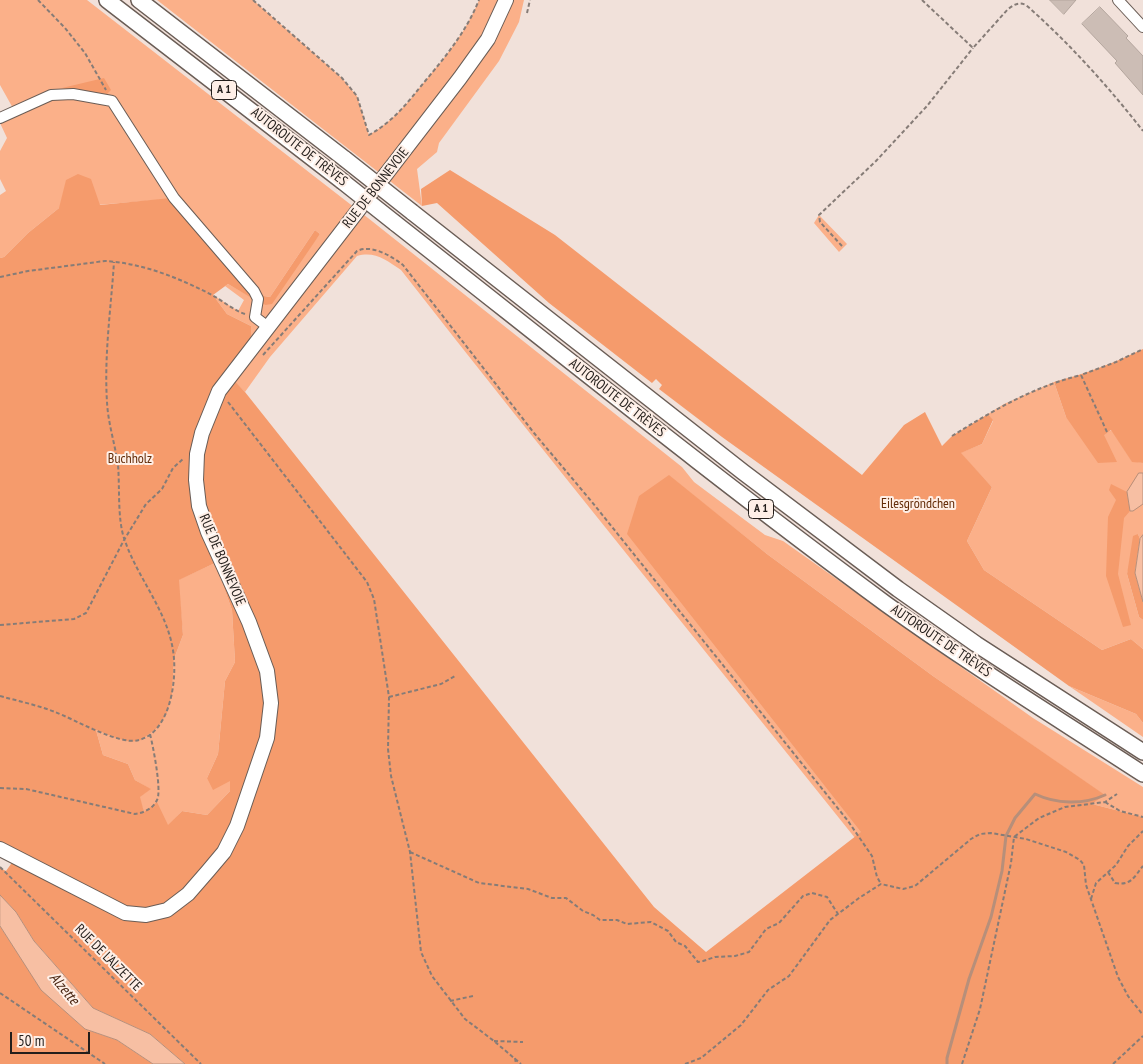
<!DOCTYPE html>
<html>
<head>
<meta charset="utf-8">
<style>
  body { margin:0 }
  #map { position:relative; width:1143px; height:1064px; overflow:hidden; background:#f1e1da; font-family:"PT Sans Narrow",sans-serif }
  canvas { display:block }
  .scale { position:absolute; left:10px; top:1032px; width:80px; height:22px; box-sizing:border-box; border:2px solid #231e1b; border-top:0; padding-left:6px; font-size:15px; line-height:18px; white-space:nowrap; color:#231e1b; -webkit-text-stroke:4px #feefe7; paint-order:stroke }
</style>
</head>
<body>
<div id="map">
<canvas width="1143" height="1064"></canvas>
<div class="scale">50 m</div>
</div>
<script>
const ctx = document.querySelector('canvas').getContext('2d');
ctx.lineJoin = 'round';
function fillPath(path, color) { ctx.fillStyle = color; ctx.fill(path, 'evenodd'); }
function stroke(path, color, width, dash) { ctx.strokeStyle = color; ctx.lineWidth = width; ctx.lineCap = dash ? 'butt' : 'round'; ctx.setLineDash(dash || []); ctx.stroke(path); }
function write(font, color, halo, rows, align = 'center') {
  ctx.font = font + ' "PT Sans Narrow",sans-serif'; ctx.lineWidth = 4; ctx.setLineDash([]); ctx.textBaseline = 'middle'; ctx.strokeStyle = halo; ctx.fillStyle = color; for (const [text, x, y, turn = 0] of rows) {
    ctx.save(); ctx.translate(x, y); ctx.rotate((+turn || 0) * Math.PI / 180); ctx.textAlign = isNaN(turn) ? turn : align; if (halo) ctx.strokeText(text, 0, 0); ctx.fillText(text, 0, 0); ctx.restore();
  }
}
const green = new Path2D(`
  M0 0H87L368 218 682 467 694 482 765 535 783 541 1033 718 1143 787V817L1092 804 1104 795 933 676 767 554 669 476 862 832 855 838C704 649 550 461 401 270 386 260 375 251 357 256L270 357 245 392 227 374 251 326 227 314 213 295 238 311 244 300 225 286 228 284 265 305 320 234 315 230 270 297 264 296 170 199 59 208 28 233 4 257 0 258V195L6 191 0 179V151L7 138 0 123V118L14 110 0 85Z
  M157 0H253L342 78 357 96 369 135C394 121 408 102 426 80 447 55 467 30 479 0H524L519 22 499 61 439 143 437 152 417 169 422 206Z
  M819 215 847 244 839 252 814 223Z
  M1054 382 1066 417 1103 434 1112 430 1132 461 1143 463V535L1140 539 1138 534 1127 574 1139 617 1143 620V649L1131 639 1102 650 984 570 967 541 992 487 960 453 982 444 993 421 988 414 1004 404Z
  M215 563 232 610 235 662 225 681 218 754 207 778 230 780V791L207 815 182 811 168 826 144 813 139 797 150 789 135 780 128 764 103 755 96 730 113 737 167 713 172 695 174 659 183 635 178 580Z
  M1069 686 1136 714 1143 723V737Z`);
const forest = new Path2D(`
  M104 78 111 90 107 94 62 88Z
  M450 170 555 235 862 475 904 425 925 412 942 446 952 436 988 414 993 420 982 444 961 453 992 487 967 541 984 570 1102 650 1131 639 1143 649V723L1136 714 1069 686 722 437 659 389 662 385 656 379 652 383 549 303 437 203 422 206 421 189Z
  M78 174 91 179 100 205 181 197 264 296 270 297 315 230 320 234 272 304 265 305 260 303 228 284 213 295 227 314 251 326V339L228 374 245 392 654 907 706 952 861 832 627 534 639 496 669 475 767 554 933 676 1105 795 1092 804 1143 817V1064H185L150 1034 93 1008 34 941 16 912 0 895V868L6 871 16 857 0 849V258L4 257 28 233 59 208 66 180ZM215 563 232 610 235 662 225 681 218 754 207 778 213 790 230 781V791L207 815 182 811 168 825 157 802 144 812 140 797 151 789 135 780 128 764 103 755 96 730 113 737 131 742 141 740 158 727 167 713 172 695 174 659 183 635 179 580Z
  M1143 349V463L1132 462 1111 430 1104 435 1117 462 1098 463 1066 417 1054 382C1085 374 1114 363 1143 349Z
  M1111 484 1127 492 1130 511 1124 518 1118 574 1131 625 1123 627 1106 576 1108 517 1116 500 1109 490Z
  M1138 534 1140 539 1135 573 1143 602V620L1139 617 1127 574 1133 536Z
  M0 926 42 990 85 1029 117 1040 153 1064H0Z`);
const water = new Path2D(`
  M1139 473H1143V504L1133 511H1130L1127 492Z
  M1143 535V602L1135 573 1140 539Z
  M0 895 16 912 34 941 93 1008 150 1034 185 1064H153L117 1040 85 1029 41 990 0 926Z`);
const stream = new Path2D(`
  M947 1064V1058L969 979 991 917 1002 871 1006 836 1015 818 1035 794C1056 804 1083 805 1105 795`);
const building = new Path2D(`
  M1050 0H1076L1064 14Z
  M1100 7 1128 36 1126 38 1143 56V95L1115 63 1117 61 1082 24Z`);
const path = new Path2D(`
  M38 0 65 28 85 53 106 90
  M253 0 342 78 357 96 369 135C394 121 408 102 426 80 447 55 467 30 479 0
  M922 0 973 48 1008 9C1015 4 1019 2 1026 5 1069 43 1108 86 1143 131
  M527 13 530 0
  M842 246 820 222 819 215 876 161 927 106 973 48
  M0 277 28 271 105 261C142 263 179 278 212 295 223 301 233 310 245 314
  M263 355 357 251C372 244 391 256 403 265L534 433 592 502 848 821 872 856 877 877 881 884
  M228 402 367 582 374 599 389 697 388 749 391 776 410 852 421 952 432 976 465 1019 494 1041 521 1064
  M1107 432 1081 375 1116 362 1143 349
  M952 436C994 410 1033 387 1081 375
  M0 625 74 619 86 613 124 540 146 504 162 489 173 468 184 458
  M0 696C18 701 37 705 55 712 74 719 120 746 139 740 169 732 176 685 174 659 171 615 139 581 125 541 117 520 120 488 118 465 115 444 108 423 107 402 104 355 111 308 114 262
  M389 697 441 684 455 676
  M0 788 26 789 135 814C143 813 153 809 157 800 162 791 153 746 150 734
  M1105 802 1120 811 1143 817
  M410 852 479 883 528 889 552 898H566L583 911 593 915 600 920H617L627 924 651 922 668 931 676 942 685 946 698 962 703 961 715 957 735 956 749 952 766 929 779 923 803 896 812 893 827 897 838 914
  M0 867 201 1064
  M1108 872 1115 883C1131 886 1134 877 1143 866
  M1091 899 1096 883 1116 865 1128 846 1143 831
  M0 993 105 1064
  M450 1001 473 996
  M494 1041 523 1042
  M515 1058 516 1064
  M685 1064 701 1058 741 1025 768 990 789 976 830 920 859 898 881 884 903 889 915 886 971 839 980 834 991 833 1026 839 1066 852 1080 860 1084 865 1086 885 1118 977 1128 996 1143 1015
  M962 1064 980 1009 1011 863 1014 837 1039 818 1065 807 1105 802 1117 794
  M1113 1064 1143 1036`);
const minor = new Path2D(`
  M1118 0 1143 27
  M0 118 51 95 73 94 112 101 174 198 254 291 258 299 255 317 268 327`);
const major = new Path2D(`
  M0 849 125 913 146 915 167 910 188 894 208 871 224 852 237 826 267 738 271 703 267 671 249 622 208 532 199 506 196 480 197 454 202 433 219 391 460 78 488 39 506 0`);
const highway = new Path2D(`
  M107 0 342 181
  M139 0 345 159
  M412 212 743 472 898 589 976 644 1143 752
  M395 223C558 351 719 481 886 604 969 664 1057 718 1143 774`);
const highwayBridge = new Path2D(`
  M345 159 412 212
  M342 181 395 223`);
const shields = [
  [224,90,25],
  [761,509,25]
];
const shieldNames = [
  ["A 1",224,90],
  ["A 1",761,509]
];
const streetNames = [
  ["AUTOROUTE DE TRÈVES",299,147,38],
  ["RUE DE BONNEVOIE",376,188,-52],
  ["AUTOROUTE DE TRÈVES",617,398,38],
  ["RUE DE BONNEVOIE",222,560,67],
  ["AUTOROUTE DE TRÈVES",941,641,34],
  ["RUE DE L'ALZETTE",108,958,45]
];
const parkNames = [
  ["Buchholz",130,459],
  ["Eilesgröndchen",918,504]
];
const waterNames = [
  ["Alzette",64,989,50]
];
fillPath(green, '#fbb089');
fillPath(forest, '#f59b6c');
fillPath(water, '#f7bfa3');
stroke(water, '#b78f7a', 1);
stroke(stream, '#b78f7a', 3);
fillPath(building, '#ccbdb5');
stroke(building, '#b3a59d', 1);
stroke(minor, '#6a5d56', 12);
stroke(major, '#6a5d56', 16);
stroke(highway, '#6a5d56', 18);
stroke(path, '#867c77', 2, [4, 2.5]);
stroke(minor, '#fff', 10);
stroke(major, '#fff', 14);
stroke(highway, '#fff', 15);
stroke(highwayBridge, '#6a5d56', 18, []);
stroke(highwayBridge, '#fff', 15);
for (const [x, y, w] of shields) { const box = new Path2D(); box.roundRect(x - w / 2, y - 9.5, w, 19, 4); ctx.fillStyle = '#feefe7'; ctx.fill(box); stroke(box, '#231e1b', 1); }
write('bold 12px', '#231e1b', null, shieldNames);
write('14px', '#231e1b', '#feefe7', streetNames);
write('14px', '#642c08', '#feefe7', parkNames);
write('italic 15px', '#4a2613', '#feefe7', waterNames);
</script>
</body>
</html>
